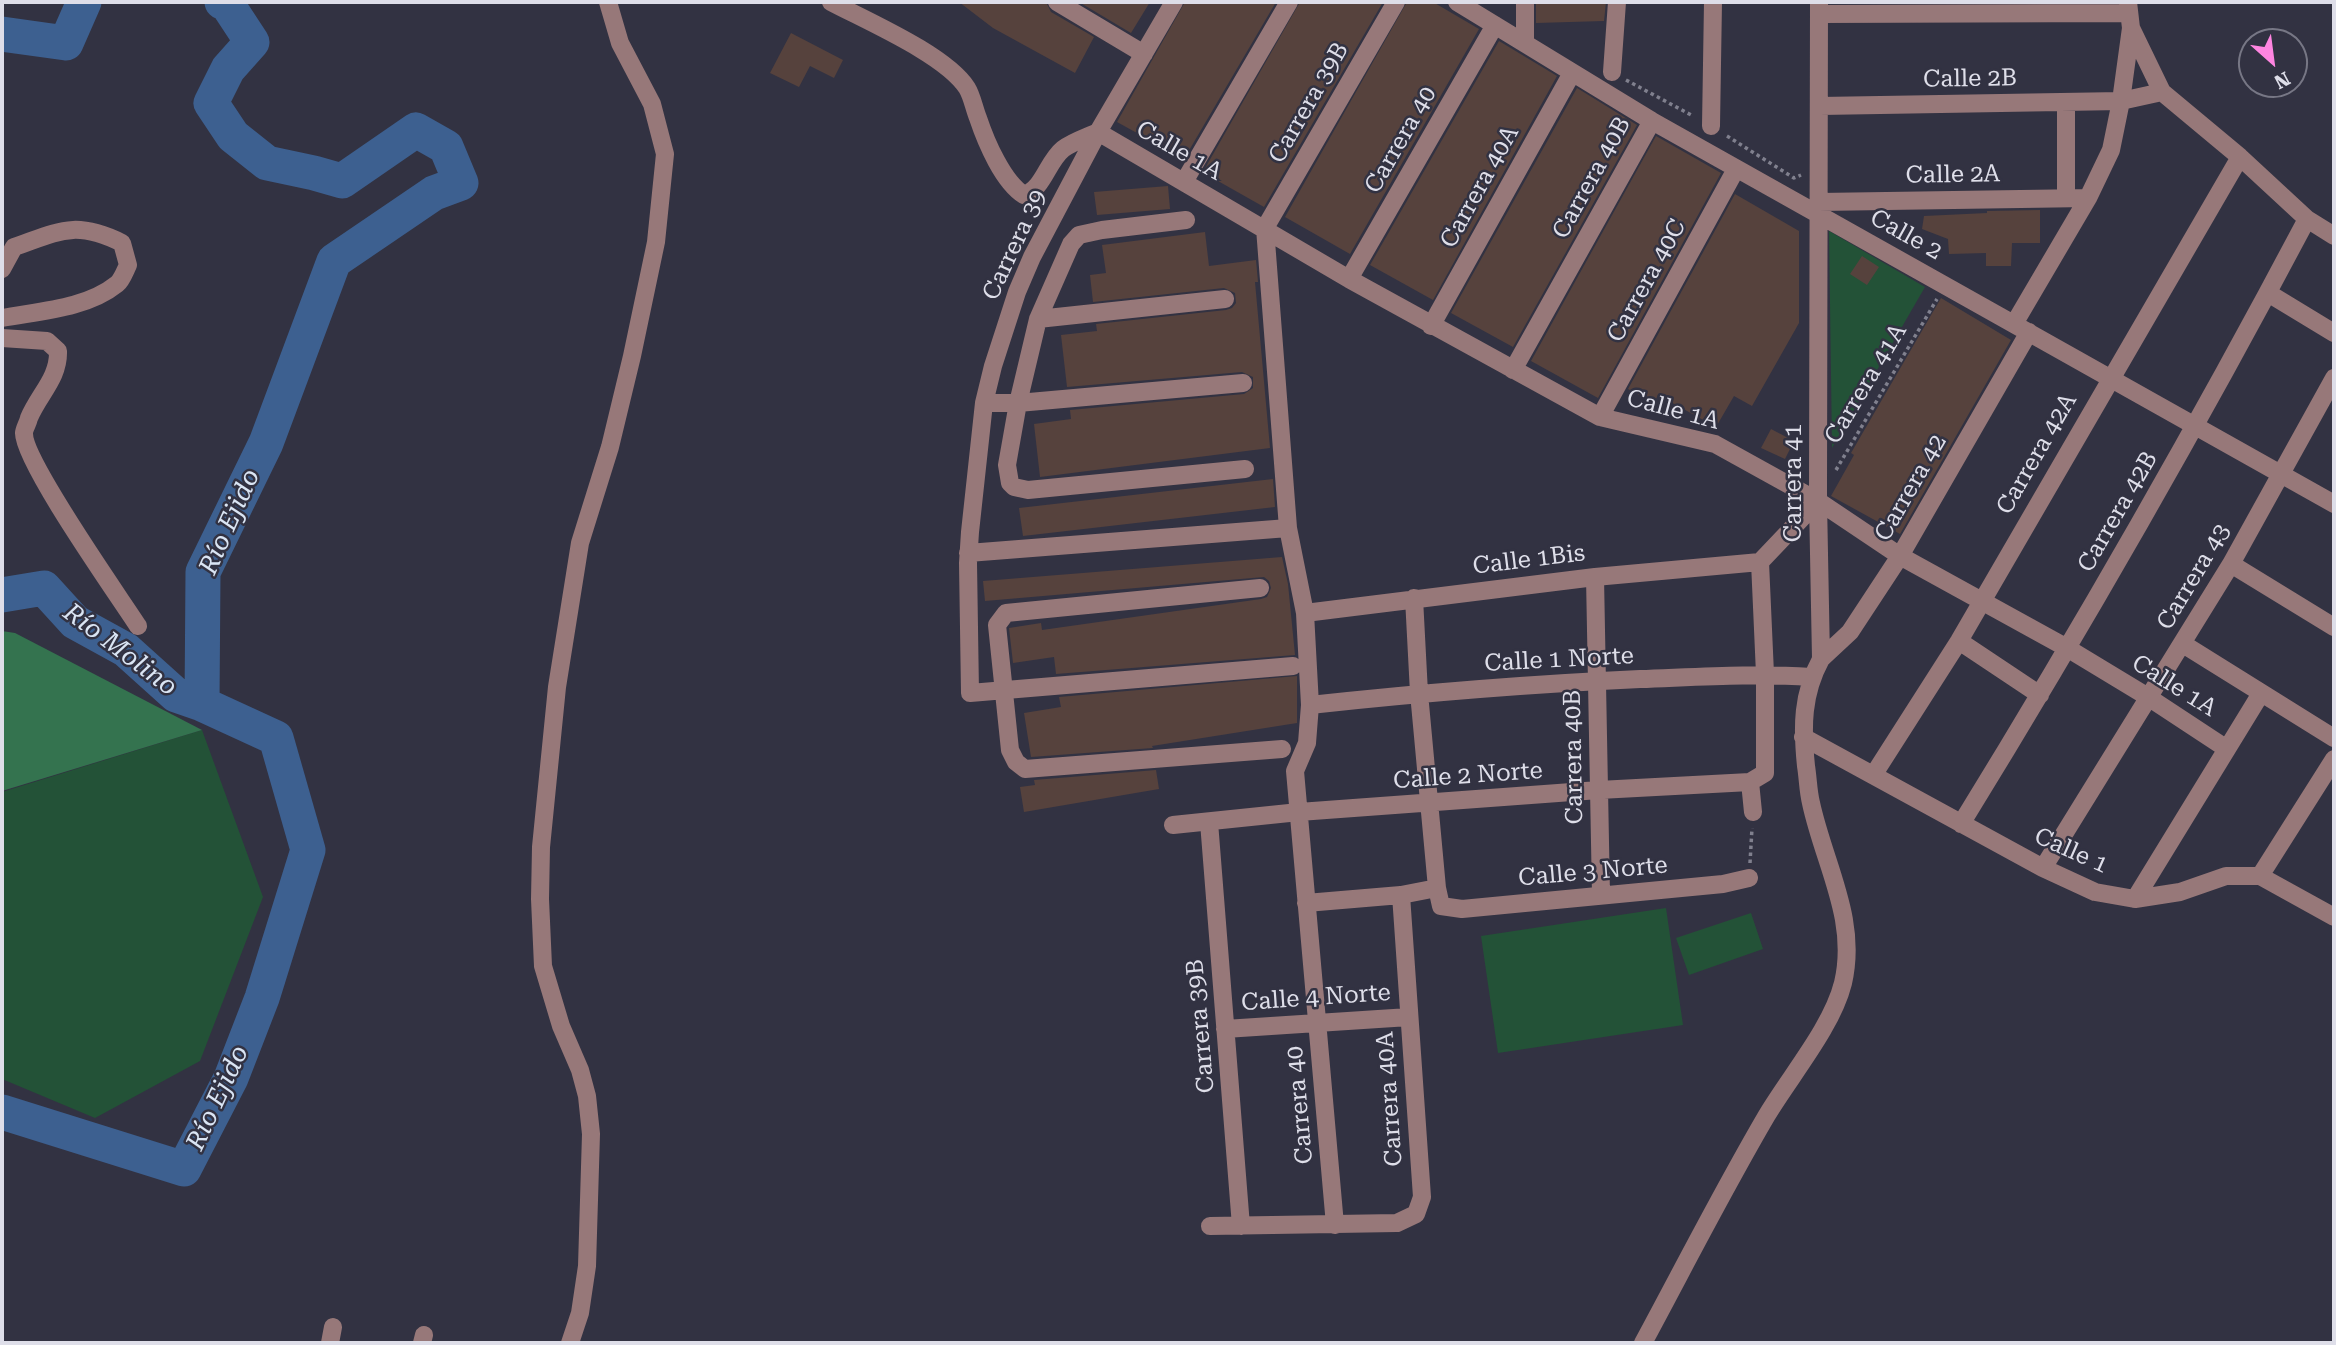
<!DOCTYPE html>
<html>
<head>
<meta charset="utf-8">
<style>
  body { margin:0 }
  #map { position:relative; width:2336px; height:1345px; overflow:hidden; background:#323242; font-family:"Roboto Serif",serif }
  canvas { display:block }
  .frame { position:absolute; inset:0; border:4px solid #dedee9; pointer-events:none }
  .north { position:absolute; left:2238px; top:28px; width:70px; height:70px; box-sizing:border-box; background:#323242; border:2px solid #777785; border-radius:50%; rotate:152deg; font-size:19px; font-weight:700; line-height:28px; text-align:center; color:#dedee9 }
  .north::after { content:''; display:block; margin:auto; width:24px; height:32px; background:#fe85e0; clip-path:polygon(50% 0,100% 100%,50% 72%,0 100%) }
</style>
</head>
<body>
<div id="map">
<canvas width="2336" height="1345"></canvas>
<div class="frame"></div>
<div class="north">N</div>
</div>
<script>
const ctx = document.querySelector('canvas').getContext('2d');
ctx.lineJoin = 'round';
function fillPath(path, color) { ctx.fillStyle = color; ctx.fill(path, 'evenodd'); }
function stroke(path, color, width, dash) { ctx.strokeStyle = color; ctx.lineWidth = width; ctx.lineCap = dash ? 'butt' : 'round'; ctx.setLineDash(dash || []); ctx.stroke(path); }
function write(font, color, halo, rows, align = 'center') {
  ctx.font = font + ' "Roboto Serif",serif'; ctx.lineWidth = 5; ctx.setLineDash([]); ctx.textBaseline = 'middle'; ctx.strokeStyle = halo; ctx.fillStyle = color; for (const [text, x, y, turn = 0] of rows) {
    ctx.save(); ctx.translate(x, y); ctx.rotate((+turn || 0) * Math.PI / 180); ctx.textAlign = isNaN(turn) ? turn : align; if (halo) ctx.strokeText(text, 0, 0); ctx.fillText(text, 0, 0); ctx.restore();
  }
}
const green = new Path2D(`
  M1829 231 1925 287 1832 448Z
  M202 730 263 897 200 1061 95 1118 2 1079V792Z
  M1666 908 1683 1025 1498 1053 1481 936Z
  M1751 913 1763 949 1689 975 1676 938Z`);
const forest = new Path2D(`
  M2 631 15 633 202 730 2 791Z`);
const river = new Path2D(`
  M2 34 66 43 84 2
  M2 595 44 588 75 622 126 650 176 695 202 704 276 738 308 850 262 998 231 1078 184 1169 2 1112
  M202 704 203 572 266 443 334 261 434 193 461 183 446 147 416 130 342 181 314 173 267 163 233 136 211 103 228 69 252 42 227 4 222 2`);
const building = new Path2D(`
  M959 2H1046L1051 12 1094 37 1075 73 993 28Z
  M1079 2H1150L1131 33Z
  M1185 2H1276L1184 159 1117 122Z
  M1300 2H1383L1264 207 1218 181H1222L1204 170Z
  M1407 2H1433L1479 29 1350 254 1285 217Z
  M1536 2H1606L1604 21 1536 23Z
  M791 33 843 60 834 78 810 66 799 87 770 73Z
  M1499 41 1557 76 1433 300 1370 265Z
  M1577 88 1637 125 1513 347 1451 313Z
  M1656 136 1721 173 1598 398 1531 361Z
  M1168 186 1170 209 1097 215 1094 192Z
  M1735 194 1799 231V323L1752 406 1734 396 1716 427 1658 395 1654 403 1628 389Z
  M2040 210V243H2012L2011 266H1986V253L1949 254 1948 239 1922 229 1924 216 1987 213V211Z
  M1205 232 1209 266 1256 260 1258 282H1255L1270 448 1040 477 1034 424 1071 419 1070 410 1244 394 1253 388V377L1242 372 1067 387 1061 335 1097 331 1096 324 1226 310 1232 308 1236 303 1235 293 1224 288 1093 302 1090 275 1106 273 1102 245Z
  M1862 256 1879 267 1867 285 1850 274Z
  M1941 298 2011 340 1900 534 1831 496 1854 455 1851 453Z
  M1771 429 1794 441 1785 459 1761 448Z
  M1273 479 1275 507 1023 536 1019 508Z
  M1282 557 1288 584 1295 655 1056 674 1054 657 1013 663 1009 628 1041 623 1042 630 1261 599 1267 597 1271 588 1269 581 1264 577 985 601 983 581Z
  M1297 676V723L1152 746 1153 748 1031 757 1024 713 1061 707 1059 697Z
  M1156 770 1159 789 1024 812 1020 787 1035 785 1034 780Z`);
const path = new Path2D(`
  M1626 80 1693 116
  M1727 136 1794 178 1801 175
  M1836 470 1937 299
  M1750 863 1752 828`);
const minor = new Path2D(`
  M831 2C867 21 946 55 967 88 972 96 974 108 978 118 986 142 1003 182 1024 195 1044 188 1047 162 1063 149 1072 142 1087 137 1098 132L1349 279 1600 417 1715 444 1818 501 1900 556 2067 648 2148 697 2227 749
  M1057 2 1144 54
  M1174 2 1098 132 1032 257 1017 292 993 366 984 403 970 532 968 563 970 693 1293 666
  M1457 2 1652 121 2334 504
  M1819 14 2129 13
  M2131 28 2162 92 2240 157 2307 219 2334 236
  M1525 42V2
  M1612 72 1617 2
  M1820 106 2121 101 2162 92
  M1711 126 1713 2
  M1184 182 1289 2
  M2066 198V102
  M1819 202 2088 198
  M1186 220 1102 230 1079 235 1071 244 1038 319 1018 403 1007 465 1010 483 1014 487 1028 490 1245 469
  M2 269 14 247C60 231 75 220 122 243L128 265C125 271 122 280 117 284 86 309 39 311 2 318
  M1349 279 1495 25
  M2268 293 2334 333
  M1038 319 1225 299
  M2014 324 2088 198 2111 150 2121 101 2131 28 2128 2
  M1431 326 1572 73
  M2 338 47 341 58 351C59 378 39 394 29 418 28 423 24 429 24 433 23 461 118 595 138 626
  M1513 370 1652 121
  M984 403H1018L1243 383
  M1600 417 1736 169
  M968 553 1288 528
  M1760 562 1818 501
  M2231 564 2334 627
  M1595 577 1601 895
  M1260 588 1006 613 997 625 1010 750 1016 762 1025 769 1282 749
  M1414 598 1419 693 1437 888 1441 906 1462 909 1723 884 1749 878
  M1305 613 1595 577 1760 562
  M1959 641 2040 695
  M2183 644 2334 738
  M1821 659 1850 632 1900 556 2029 332
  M1310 705C1420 693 1530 684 1640 679 1697 677 1754 673 1811 677
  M1803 737 2043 868 2095 892 2135 899 2180 892 2226 876H2260L2334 917
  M1874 774 1959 641 2240 157
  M1750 782 1753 812
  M1209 822 1241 1226
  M1961 824C2083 626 2198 425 2307 219
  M1173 825 1299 812 1599 790 1750 782 1765 773V674L1760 562
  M2043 868 2231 564 2334 378
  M2260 876 2334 759
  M2135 899 2260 695
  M1306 903 1401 895 1437 888
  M1225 1029 1409 1017
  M1335 1225 1295 771 1307 743 1310 705 1305 613 1288 528 1265 228 1396 2
  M1210 1226 1397 1223 1416 1214 1422 1197 1401 895
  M330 1343 333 1327
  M422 1343 424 1335
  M570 1343 580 1313 587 1266 591 1134 587 1096 580 1070 561 1026 543 966 540 899 541 847 557 687 580 543 610 447 632 356 656 242 665 154 652 104 620 43 608 2
  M1643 1343C1684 1267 1723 1190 1767 1115 1791 1075 1832 1027 1843 983 1858 919 1824 864 1811 803 1808 791 1808 778 1806 766 1802 727 1802 694 1821 659L1818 501 1819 2`);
const streetNames = [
  ["Calle 2B",1970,79,-1],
  ["Carrera 39B",1309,103,-60],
  ["Carrera 40",1401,140,-60],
  ["Calle 1A",1179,151,30],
  ["Calle 2A",1953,175,-1],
  ["Carrera 40B",1592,178,-61],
  ["Carrera 40A",1480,187,-61],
  ["Calle 2",1906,235,29],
  ["Carrera 39",1015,245,-65],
  ["Carrera 40C",1647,281,-61],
  ["Carrera 41A",1866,384,-59],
  ["Calle 1A",1673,410,15],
  ["Carrera 42A",2037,454,-60],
  ["Carrera 41",1794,483,-90],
  ["Carrera 42",1911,488,-60],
  ["Carrera 42B",2118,512,-60],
  ["Calle 1Bis",1529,560,-7],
  ["Carrera 43",2194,577,-59],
  ["Calle 1 Norte",1559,660,-3],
  ["Calle 1A",2174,686,32],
  ["Carrera 40B",1574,757,-91],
  ["Calle 2 Norte",1468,776,-4],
  ["Calle 1",2071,851,24],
  ["Calle 3 Norte",1593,872,-5],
  ["Calle 4 Norte",1316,998,-4],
  ["Carrera 39B",1201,1026,-95],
  ["Carrera 40A",1390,1099,-94],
  ["Carrera 40",1300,1105,-95]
];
const waterNames = [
  ["Río Ejido",230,522,-66],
  ["Río Molino",120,650,37],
  ["Río Ejido",218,1098,-65]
];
fillPath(green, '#235237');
fillPath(forest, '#34734f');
stroke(river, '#3d6090', 35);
fillPath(building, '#56423d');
stroke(path, '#80808e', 3.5, [3.5, 3.5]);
stroke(minor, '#977879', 18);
write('24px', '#dedee9', '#323242', streetNames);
write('italic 26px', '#dae5f4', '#323242', waterNames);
</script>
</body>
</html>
